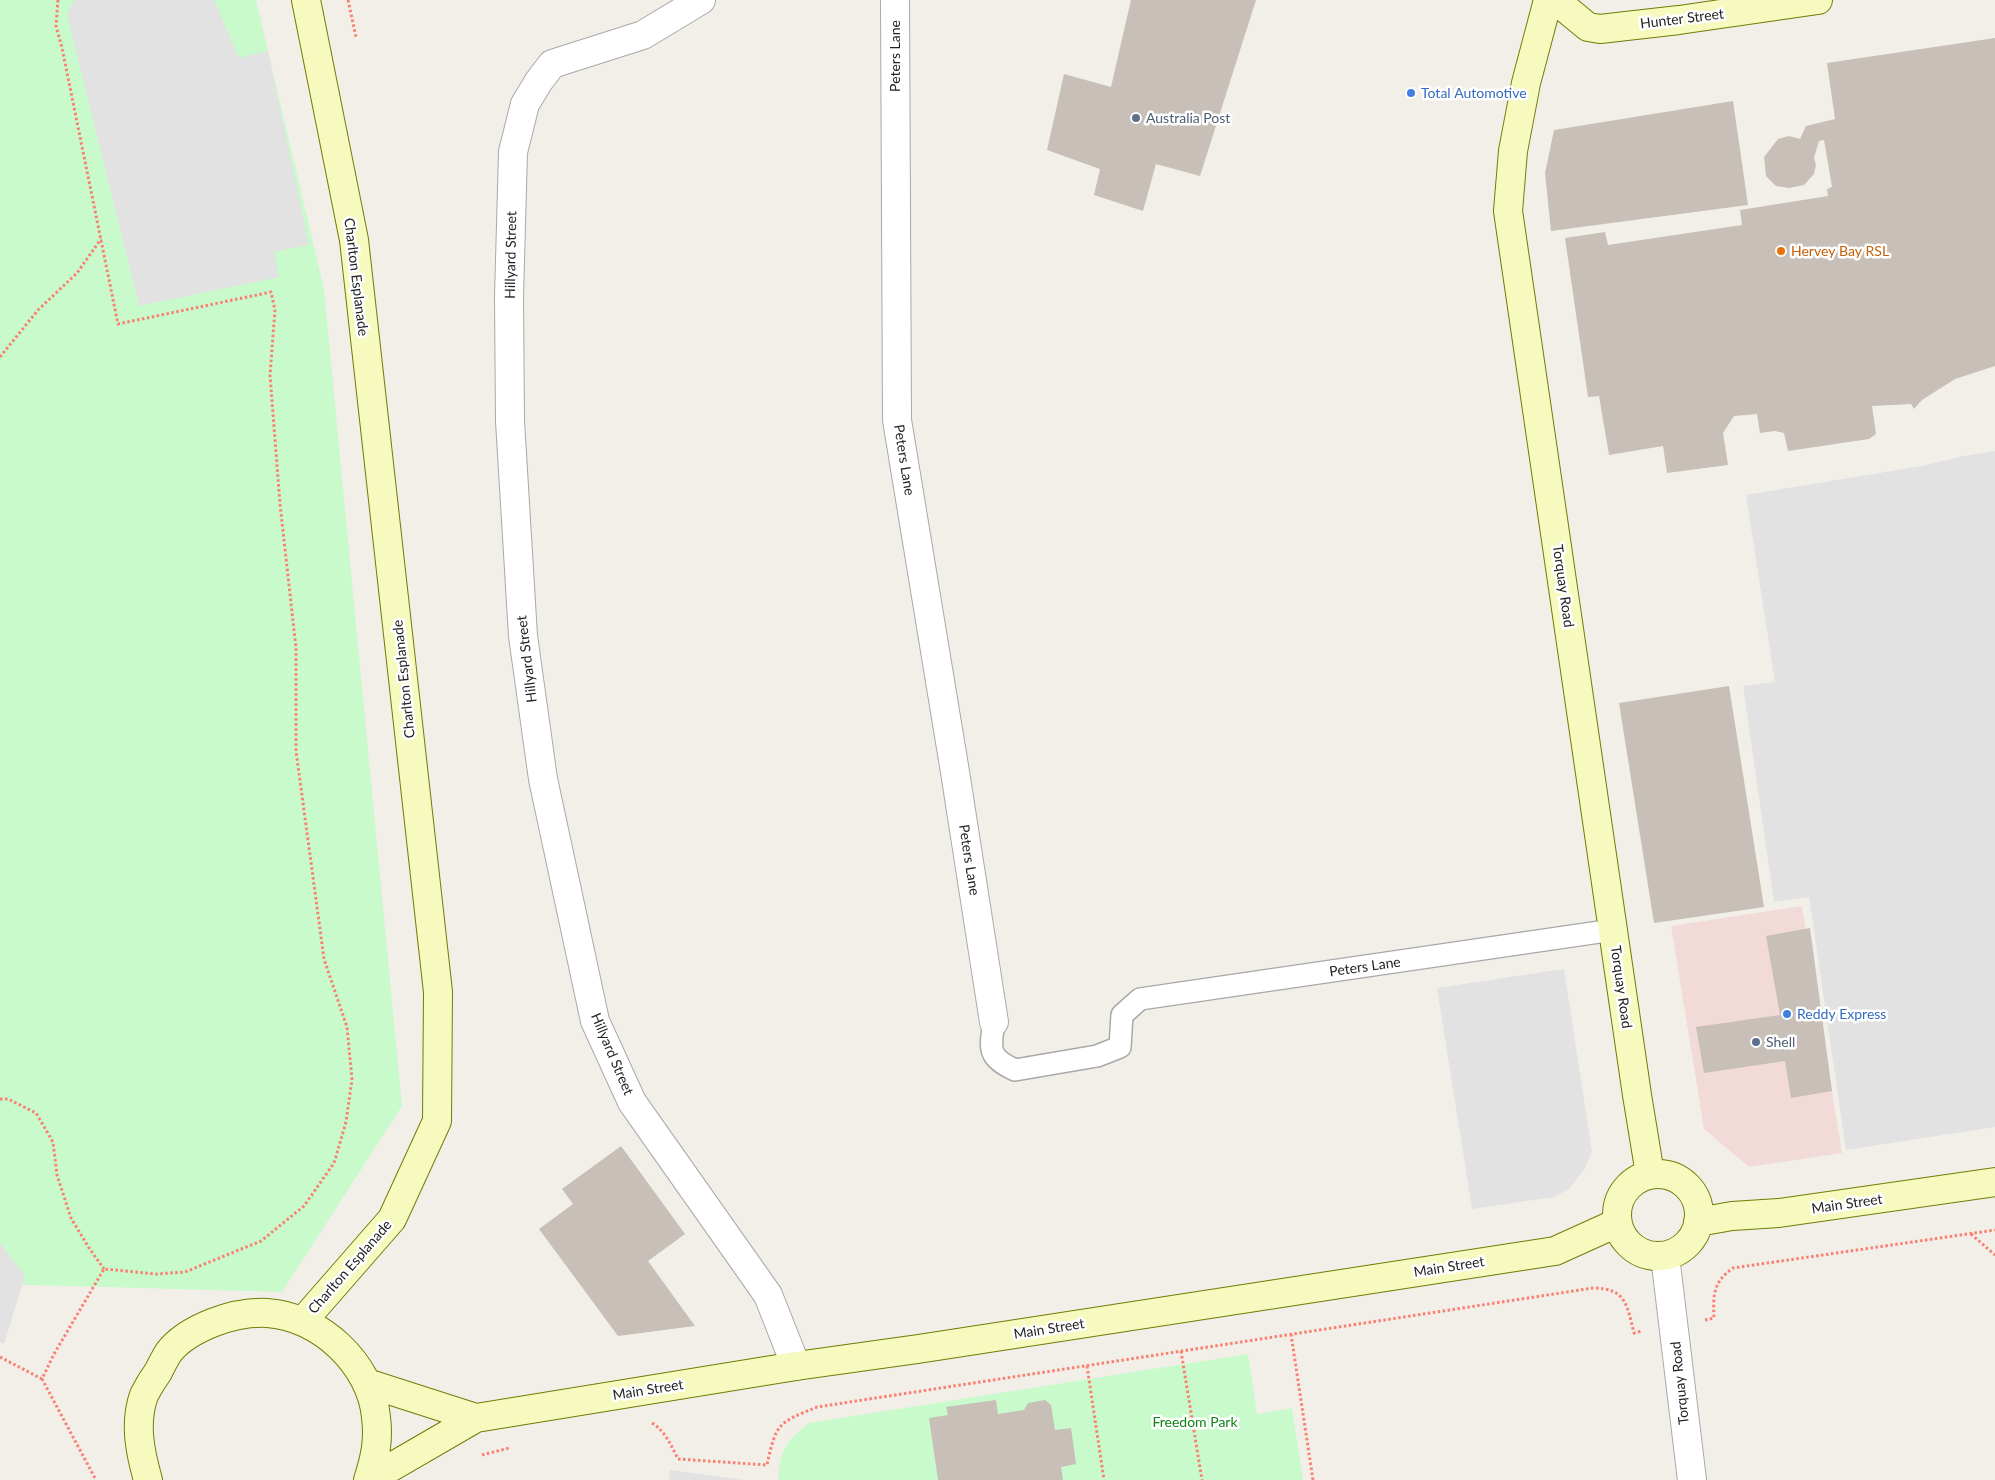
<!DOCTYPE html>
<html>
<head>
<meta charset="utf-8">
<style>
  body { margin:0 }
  canvas { display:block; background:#f2efe9 }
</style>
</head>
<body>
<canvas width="1995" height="1480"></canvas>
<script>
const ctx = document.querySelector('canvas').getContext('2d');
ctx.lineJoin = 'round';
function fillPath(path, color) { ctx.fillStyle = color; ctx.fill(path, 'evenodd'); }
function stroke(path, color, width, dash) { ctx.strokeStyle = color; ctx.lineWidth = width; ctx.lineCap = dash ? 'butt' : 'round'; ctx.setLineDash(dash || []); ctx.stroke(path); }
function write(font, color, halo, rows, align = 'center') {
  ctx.font = font + ' Lato,sans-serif'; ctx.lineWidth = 5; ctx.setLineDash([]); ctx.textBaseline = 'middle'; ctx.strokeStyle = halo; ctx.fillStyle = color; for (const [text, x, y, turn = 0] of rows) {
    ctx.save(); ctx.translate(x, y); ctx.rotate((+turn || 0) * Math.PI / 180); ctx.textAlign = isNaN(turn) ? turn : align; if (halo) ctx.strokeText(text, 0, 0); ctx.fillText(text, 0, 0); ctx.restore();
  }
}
const commercial = new Path2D(`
  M1802 906 1842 1153 1749 1167 1704 1129 1671 926Z`);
const park = new Path2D(`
  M0 0H256L324 289 402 1106 282 1292 0 1284Z
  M1248 1354 1257 1414 1292 1408 1303 1480H778C781 1449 784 1443 809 1423Z`);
const parking = new Path2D(`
  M74 0H214L239 58 268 51 309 245 274 252 279 277 139 306 67 14Z
  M1995 451V1127L1846 1150 1809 897 1774 902 1743 686 1775 682 1746 495 1922 466 1964 456Z
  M1564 969 1592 1152 1585 1168 1569 1189 1554 1197 1472 1209 1437 988Z
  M0 1243 25 1276 4 1344 0 1342Z
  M670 1470H671L744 1480H669Z`);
const building = new Path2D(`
  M1131 0H1256L1200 176 1156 164 1143 211 1094 195 1100 169 1047 150 1064 74 1111 87Z
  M1995 38V366L1955 379 1922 400 1914 409 1911 404 1872 406 1876 434 1869 439 1788 451 1784 433 1775 431 1760 433 1757 414 1734 416 1723 433 1728 465 1667 473 1663 446 1609 455 1599 396 1588 397 1565 238 1605 232 1608 245 1742 225 1740 210 1828 196 1827 189 1832 187 1824 140 1819 141 1814 158 1816 165 1814 174 1804 185 1789 188 1776 186 1766 176 1764 157 1778 139 1789 136 1800 139 1806 126 1835 119 1827 63Z
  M1733 101 1748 205 1551 231 1545 173 1554 130Z
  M1729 686 1764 907 1654 923 1619 703Z
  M1810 928 1832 1091 1791 1098 1785 1061 1704 1073 1696 1027 1780 1015 1766 936Z
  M621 1146 685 1234 648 1261 695 1326 618 1336 539 1229 573 1204 562 1189Z
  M996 1400 998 1414 1024 1410 1028 1403 1045 1400 1051 1405 1055 1430 1071 1428 1076 1464 1061 1467 1063 1480H938L929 1418 948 1415 946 1407Z`);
const path = new Path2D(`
  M58 0 56 26 62 48 118 324 271 292 275 310 270 375 280 504 296 648V751L324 959 347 1027 352 1079 346 1122 334 1163 304 1206 261 1241 185 1272 156 1274 104 1269 54 1354 42 1379 96 1480
  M348 0 356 37
  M0 357 38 310 77 273 101 239
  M0 1099H8L36 1113 53 1142 57 1175 71 1218 89 1248 104 1269
  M1971 1234 1995 1255
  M1705 1320 1714 1318C1713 1295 1713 1282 1733 1268L1995 1230
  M1291 1334 1313 1480
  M1181 1351 1202 1480
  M0 1357 42 1379
  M1087 1366 1104 1480
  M652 1423C665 1431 671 1445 678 1459L767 1465C776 1423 778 1423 817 1407L1593 1288C1626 1288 1627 1305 1634 1333L1642 1331
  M482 1455 509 1448`);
const lane = new Path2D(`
  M994 1022C990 1049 987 1057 1015 1070L1097 1056 1120 1047 1122 1015 1140 999 1613 930`);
const street = new Path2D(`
  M701 0 643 35 552 64 539 81 525 104 513 152 509 297 510 421 523 636 543 779 595 1021 632 1102 768 1295 796 1366
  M895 0 897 420 955 772 994 1022
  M1665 1256 1692 1480`);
const secondary = new Path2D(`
  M1548 0 1526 83 1513 151 1508 211 1637 1095 1650 1174
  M1555 0 1588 27 1600 29 1679 20 1818 0
  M1617 1215a41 41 0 1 1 82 0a41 41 0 1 1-82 0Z
  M1698 1222 1732 1216 1779 1213 1995 1182
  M303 1321 392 1219 437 1121 438 992 354 240 306 0
  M367 1383 476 1418
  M148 1480C140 1452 134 1423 144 1395 148 1387 153 1379 158 1372 161 1366 165 1358 169 1352 179 1339 197 1329 212 1323 230 1316 248 1312 267 1313 320 1316 371 1364 376 1417 379 1441 375 1458 368 1480
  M369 1480 476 1418 796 1366 918 1349 1555 1251 1617 1223`);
const markers = [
  [1411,93,5,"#3f7fe0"],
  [1136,118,5,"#5c6f8a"],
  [1781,251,5,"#e8710a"],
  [1787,1014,5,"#3f7fe0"],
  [1756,1042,5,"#5c6f8a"]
];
const streetNames = [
  ["Hunter Street",1682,19,-7],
  ["Peters Lane",895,56,-90],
  ["Hillyard Street",511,255,-89],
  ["Charlton Esplanade",356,277,83],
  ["Peters Lane",904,460,81],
  ["Torquay Road",1563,586,82],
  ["Hillyard Street",527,659,-97],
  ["Charlton Esplanade",404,679,-96],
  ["Peters Lane",969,860,81],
  ["Peters Lane",1365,967,-8],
  ["Torquay Road",1621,987,82],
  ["Hillyard Street",612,1054,67],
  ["Main Street",1847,1204,-8],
  ["Charlton Esplanade",350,1267,-49],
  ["Main Street",1449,1267,-9],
  ["Main Street",1049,1329,-9],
  ["Torquay Road",1680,1383,-96],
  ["Main Street",648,1390,-9]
];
const shopNames = [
  ["Total Automotive",1421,93],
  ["Reddy Express",1797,1014]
];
const serviceNames = [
  ["Australia Post",1146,118],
  ["Shell",1766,1042]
];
const foodNames = [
  ["Hervey Bay RSL",1791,251]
];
const parkNames = [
  ["Freedom Park",1195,1422]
];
fillPath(commercial, '#f2dad9');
fillPath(park, '#c8facc');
fillPath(parking, '#e2e2e2');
fillPath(building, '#c7bfb8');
stroke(lane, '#a9a9a9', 24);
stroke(street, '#a9a9a9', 30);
stroke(secondary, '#707d05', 30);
stroke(path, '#fa8072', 3, [2.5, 2.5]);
stroke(lane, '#fff', 21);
stroke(street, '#fff', 28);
stroke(secondary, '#f7fabf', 28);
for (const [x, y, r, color] of markers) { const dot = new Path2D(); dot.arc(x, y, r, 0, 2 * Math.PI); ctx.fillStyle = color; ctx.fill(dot); stroke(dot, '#fff', 2); }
write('14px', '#222', '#fff', streetNames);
write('14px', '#366cbe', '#fff', shopNames, 'left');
write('14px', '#4e5e75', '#fff', serviceNames, 'left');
write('14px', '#c56008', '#fff', foodNames, 'left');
write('14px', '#0c8416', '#fff', parkNames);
</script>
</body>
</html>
